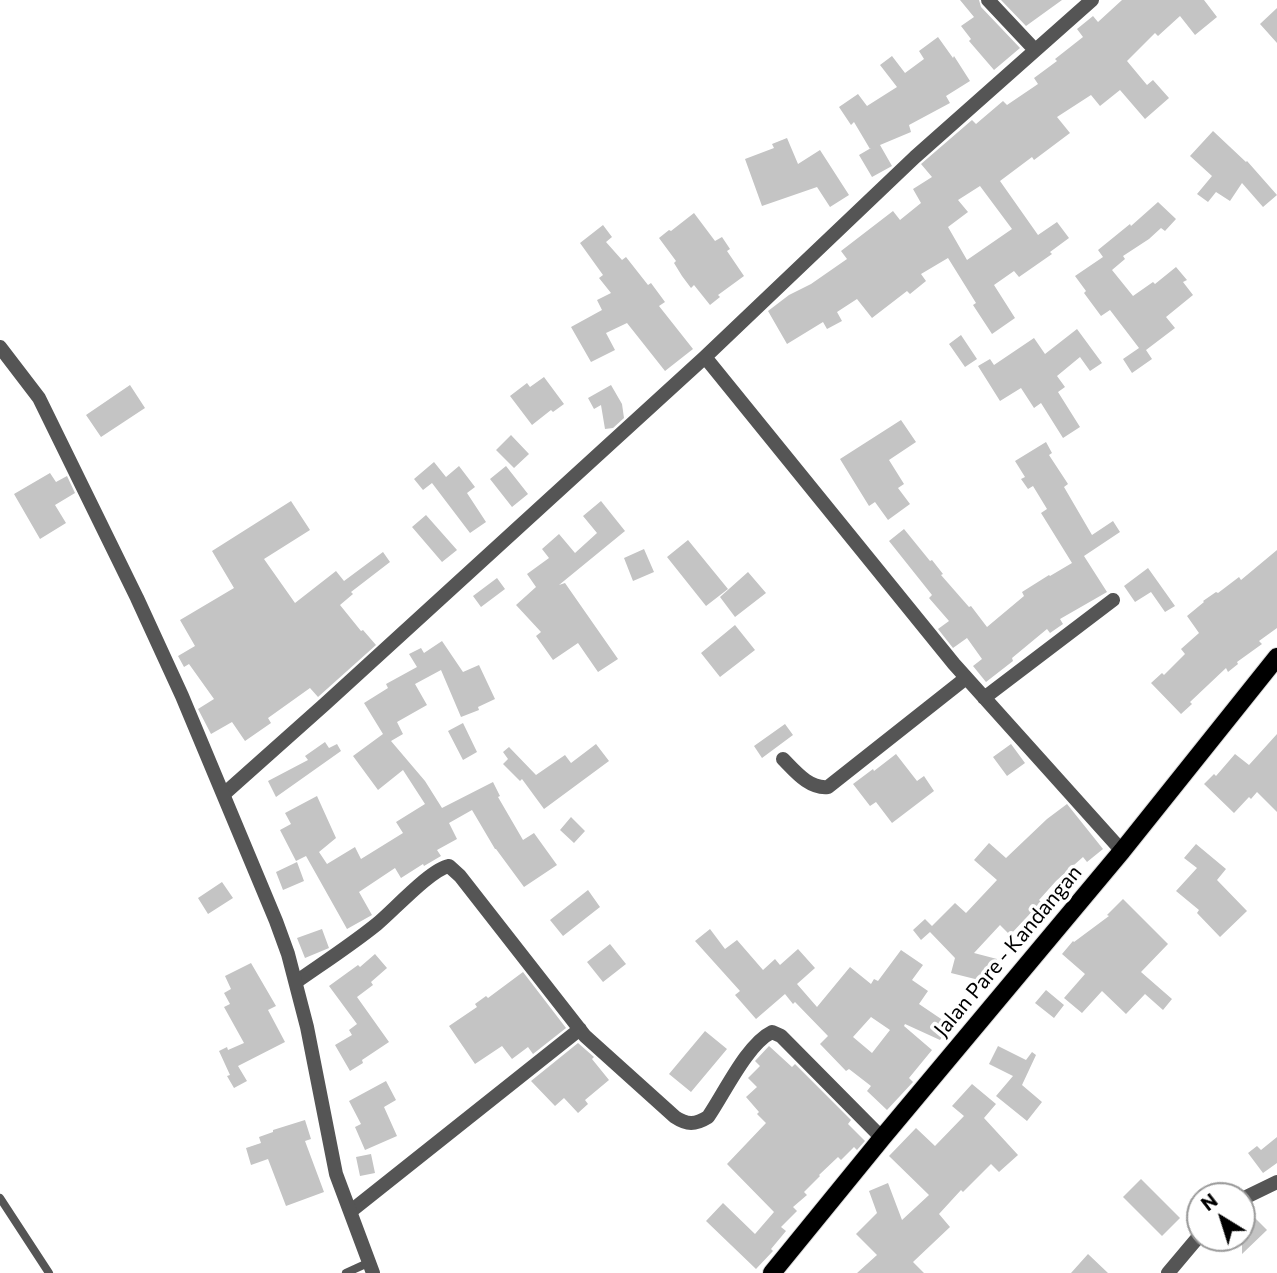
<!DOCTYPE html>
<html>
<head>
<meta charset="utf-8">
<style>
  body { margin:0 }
  #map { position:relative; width:1277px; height:1273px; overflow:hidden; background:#fff; font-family:Commissioner,sans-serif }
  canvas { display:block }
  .north { position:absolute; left:1186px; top:1182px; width:70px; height:70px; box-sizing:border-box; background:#fff; border:2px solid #999; border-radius:50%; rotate:322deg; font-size:19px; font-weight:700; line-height:28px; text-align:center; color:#000 }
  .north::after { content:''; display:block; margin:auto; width:24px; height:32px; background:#000; clip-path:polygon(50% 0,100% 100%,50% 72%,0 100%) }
</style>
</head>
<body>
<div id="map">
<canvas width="1277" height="1273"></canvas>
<div class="north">N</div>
</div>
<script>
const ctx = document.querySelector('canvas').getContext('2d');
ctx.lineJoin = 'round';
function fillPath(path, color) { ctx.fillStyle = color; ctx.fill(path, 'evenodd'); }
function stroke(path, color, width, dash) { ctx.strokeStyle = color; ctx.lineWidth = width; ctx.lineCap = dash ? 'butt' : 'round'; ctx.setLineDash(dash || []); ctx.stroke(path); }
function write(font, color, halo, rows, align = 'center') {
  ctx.font = font + ' Commissioner,sans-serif'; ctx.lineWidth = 7; ctx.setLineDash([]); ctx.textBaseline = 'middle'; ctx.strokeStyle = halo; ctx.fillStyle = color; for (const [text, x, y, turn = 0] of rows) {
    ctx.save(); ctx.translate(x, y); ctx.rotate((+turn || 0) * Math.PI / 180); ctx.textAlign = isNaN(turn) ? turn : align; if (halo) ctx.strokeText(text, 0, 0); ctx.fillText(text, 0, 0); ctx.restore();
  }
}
const building = new Path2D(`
  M960 0H979L981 7 1020 48 994 70 969 41 971 39 961 26 974 17Z
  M1001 0H1062L1026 26Z
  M1122 0H1204L1217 17 1195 35 1180 16 1158 36 1155 33 1127 61 1147 85 1153 80 1169 98 1145 119 1120 90 1100 106 1091 95 1057 117 1070 133 1034 160 1032 157 1000 181 1038 235 1057 222 1069 238 1050 252 1052 254 1019 277 1014 271 994 285 1015 318 992 334 973 305 976 303 948 258 921 274 926 281 910 294 907 291 872 318 857 299 837 312 842 321 827 329 823 322 787 344 768 311 789 295 811 284 847 259 841 251 893 211 900 220 921 203 913 189 932 177 921 164 972 120 976 124 1003 101 1007 105 1038 84 1034 78 1057 61 1055 59 1083 37 1077 29 1093 16 1098 22ZM980 186 1012 229 967 260 948 227 968 212 958 200Z
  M1277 8V43L1260 24Z
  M938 37 953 58 954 56 970 81 946 96 950 103 909 125 911 132 880 145 892 166 872 177 859 155 871 148 870 149 854 122 851 125 839 107 858 94 867 106 897 87 880 65 892 56 905 73 924 59 919 51Z
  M1213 131 1246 162 1247 161 1277 195 1263 207 1242 183 1230 201 1216 192 1208 202 1197 194 1212 176 1190 156Z
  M787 138 798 164 820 150 849 195 830 207 817 187 762 206 745 159 774 148 772 144Z
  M1158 202 1176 219 1165 231 1161 228 1149 239 1123 256 1125 259 1112 270 1133 296 1153 282 1155 284 1176 267 1187 280 1183 282 1193 295 1166 317 1175 328 1146 350 1152 359 1132 373 1123 359 1139 348 1110 310 1101 316 1084 293 1086 291 1075 276 1103 257 1098 250 1130 224 1131 226Z
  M694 213 715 241 722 237 730 249 727 251 744 276 718 295 720 297 710 305 694 285 691 288 682 276 674 263 676 261 659 238 669 230 671 231Z
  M603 225 612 237 606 242 622 260 626 257 648 285 651 283 665 302 659 306 693 349 665 371 627 323 606 333 615 350 591 362 571 327 602 310 597 300 611 293 599 278 603 275 580 243Z
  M1077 329 1102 363 1090 371 1080 357 1057 376 1065 387 1058 392 1080 427 1063 438 1041 403 1034 408 1021 388 1000 401 978 366 990 359 994 365 1034 338 1045 354Z
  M961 335 977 359 965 367 949 344Z
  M544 377 564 404 553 412 551 410 532 425 510 396 527 383 530 387Z
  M130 385 145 408 101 437 86 415Z
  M611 385 622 404 624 418 613 428 605 429 601 405 594 409 588 398Z
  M901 420 916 442 889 460 904 484 898 488 910 504 888 520 875 502 869 506 840 459Z
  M511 435 529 454 514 468 496 450Z
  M1046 442 1052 453 1049 455 1068 484 1064 487 1092 535 1113 521 1120 532 1084 556 1107 592 1060 619 1063 624 1050 633 1047 629 1012 658 1013 661 986 682 973 666 982 659 967 638 953 648 938 629 949 621 929 598 932 595 889 541 904 529 930 561 932 560 943 574 941 575 969 607 971 606 987 627 1024 596 1022 592 1049 575 1050 576 1072 563 1041 513 1047 509 1033 486 1028 489 1021 479 1025 477 1015 461Z
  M434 462 446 477 459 466 475 487 467 493 486 522 470 533 432 483 423 490 414 479Z
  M506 466 528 494 512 507 490 479Z
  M50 473 56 482 67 476 75 493 55 505 66 523 40 539 14 494Z
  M291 501 310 530 264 559 295 603 336 571 344 581 383 552 390 562 351 592 353 594 340 605 361 631 363 630 376 645 318 697 310 688 268 718 271 723 245 741 232 722 211 734 198 709 214 699 189 664 184 667 178 656 195 646 180 620 234 588 212 551Z
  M601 501 625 531 559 585 565 583 618 659 598 672 578 643 553 660 536 636 541 632 516 605 536 587 527 574 549 558 542 549 559 534 575 553 597 533 583 516Z
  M426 515 457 550 442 562 412 527Z
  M688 540 728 589 706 606 667 557Z
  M644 549 654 572 633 581 624 558Z
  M1277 550V628L1259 641 1262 644 1237 662 1238 664 1228 672 1226 668 1190 702 1192 704 1181 714 1151 683 1162 673 1164 675 1185 654 1181 649 1199 633 1187 616 1204 602 1203 601 1216 592 1218 593 1239 577 1241 580Z
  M1148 568 1175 606 1165 612 1151 592 1135 602 1124 586Z
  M748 572 766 593 735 617 720 597Z
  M497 578 505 589 481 607 473 596Z
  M735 625 755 650 720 677 701 653Z
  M442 641 463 672 479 665 495 699 478 707 479 710 461 717 441 670 415 684 427 705 397 722 403 734 391 741 425 781 442 808 493 782 500 796 498 797 523 840 534 833 557 865 524 887 496 849H495L472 810 449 823 457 839 437 850 441 856 424 866 423 864 401 878 395 868 359 892 372 915 347 929 306 856 296 861 280 830 291 824 285 813 317 796 336 838 319 852 327 864 355 847 361 859 403 833 396 822 425 804 403 770 378 790 353 756 383 734 364 703 388 688 386 684 417 667 409 654 421 648 424 653Z
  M463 723 477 752 463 760 448 731Z
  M785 724 793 735 762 758 754 746Z
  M1277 734V812L1257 792 1251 799 1249 797 1234 813 1204 784 1214 774 1216 776 1235 754 1249 765Z
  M325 742 329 748 337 744 341 751 276 797 268 781 308 760 305 756Z
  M596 744 609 761 544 809 522 779 520 781 503 764 508 759 503 752 509 747 536 775 565 755 571 763Z
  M1011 744 1025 763 1007 776 993 757Z
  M896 754 917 781 924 776 934 791 892 823 876 802 870 806 853 784 873 769 874 771Z
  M1067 804 1103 849 1087 862 1083 857 1056 881 1039 900 1041 902 1010 935 1000 925 974 953 997 959 991 983 951 973 955 958 930 932 921 940 913 930 925 919 932 926 955 903 966 913 997 880 974 860 989 843 1006 858 1047 819Z
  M571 817 585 831 574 843 560 830Z
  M1196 844 1226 869 1217 880 1247 911 1220 937 1197 913 1199 910 1176 891 1197 868 1184 858Z
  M297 862 304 881 283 890 276 872Z
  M222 882 233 898 208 914 198 898Z
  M588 890 600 907 563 936 550 920Z
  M1123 899 1168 944 1141 972 1172 999 1163 1010 1145 994 1126 1014 1102 991 1082 1013 1064 998 1085 974 1062 954 1073 941 1074 942 1109 916 1107 915Z
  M322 929 329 948 305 958 297 938Z
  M710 929 725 949 737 940 763 970 775 959 780 965 798 949 815 968 797 984 817 1007 850 967 871 984 874 979 878 981 901 950 923 965 912 980 928 991 919 1004 950 1025 940 1040 905 1024 904 1026 932 1050 909 1078 913 1082 887 1110 867 1091 871 1086 849 1069 846 1071 820 1044 828 1036 795 1002 793 1004 785 994 756 1019 735 995 740 991 695 941ZM871 1017 890 1030 872 1053 853 1037Z
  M610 944 626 964 603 982 587 962Z
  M375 954 387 968 371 982 373 985 357 997 389 1042 362 1060 363 1063 350 1071 335 1045 352 1035 349 1030 357 1024 329 986 358 965 360 967Z
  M251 963 276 1006 268 1010 285 1042 238 1066 247 1081 234 1088 227 1076 230 1075 219 1051 227 1047 228 1050 244 1043 224 1007 230 1004 224 993 231 989 225 976Z
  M523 972 566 1028 533 1054 528 1047 512 1059 502 1046 475 1064 449 1026 477 1007 475 1004 486 996 488 998Z
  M1046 990 1064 1005 1054 1018 1035 1003Z
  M705 1031 727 1049 691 1092 669 1074Z
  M578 1043 594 1057 592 1059 609 1080 585 1100 588 1104 578 1113 564 1098 555 1106 531 1081Z
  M769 1046 792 1067 795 1064 851 1120 848 1124 865 1141 857 1150 854 1147 841 1160 838 1157 819 1175 820 1176 804 1192 807 1195 793 1207 797 1211 781 1227 786 1231 771 1249 773 1251 756 1269 706 1221 723 1203 755 1234 774 1212 727 1164 766 1123 757 1114 759 1112 746 1097 757 1087 748 1078 760 1066 755 1061Z
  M998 1046 1026 1060 1032 1052 1036 1055 1022 1085 1042 1102 1027 1121 996 1096 1013 1076 989 1064Z
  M386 1081 396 1100 384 1107 397 1136 365 1150 355 1127 361 1124 349 1101Z
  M972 1084 996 1104 984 1118 1018 1155 999 1172 991 1164 963 1192 961 1190 939 1214 950 1227 913 1262 924 1273H857L877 1255 856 1234 877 1213 869 1191 888 1183 902 1220 929 1195 889 1156 916 1128 935 1146 964 1116 952 1106Z
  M305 1120 311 1139 305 1141 324 1192 286 1206 268 1159 251 1165 246 1148 261 1143 259 1137 273 1132V1130Z
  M1277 1137V1163L1263 1173 1248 1153 1257 1146 1261 1150Z
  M371 1154 375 1173 360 1176 356 1157Z
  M1141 1179 1180 1218 1162 1236 1123 1197Z
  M1245 1208 1267 1230 1242 1254V1209Z
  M1088 1254 1108 1273H1071Z`);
const service = new Path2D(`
  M0 1198 49 1273
  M346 1273 370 1262`);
const minor = new Path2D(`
  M988 0 1035 50
  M705 357 954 664 1122 851
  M984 698 1113 600
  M783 759C795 771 809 789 828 787L966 678
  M224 794 325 704 705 357 915 157 1092 0
  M296 982C323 963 351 945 377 924 393 911 431 869 449 866L460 876 585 1036 675 1117C687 1125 695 1125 708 1117 724 1094 747 1044 772 1032L781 1036 882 1138
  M1242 1199 1277 1182
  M351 1211 580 1029
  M1168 1273 1200 1235`);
const tertiary = new Path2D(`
  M0 347 39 398 137 598 182 696 276 921 288 954 307 1027 336 1174 373 1273`);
const primary = new Path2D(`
  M772 1273 882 1138 1122 851 1277 657`);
const streetNames = [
  ["Jalan Pare - Kandangan",1008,951,-50]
];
fillPath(building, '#c4c4c4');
stroke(primary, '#dbdbdb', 20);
stroke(service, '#555', 8);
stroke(minor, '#555', 14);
stroke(tertiary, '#555', 14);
stroke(primary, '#000', 18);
write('21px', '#000', '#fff', streetNames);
</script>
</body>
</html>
